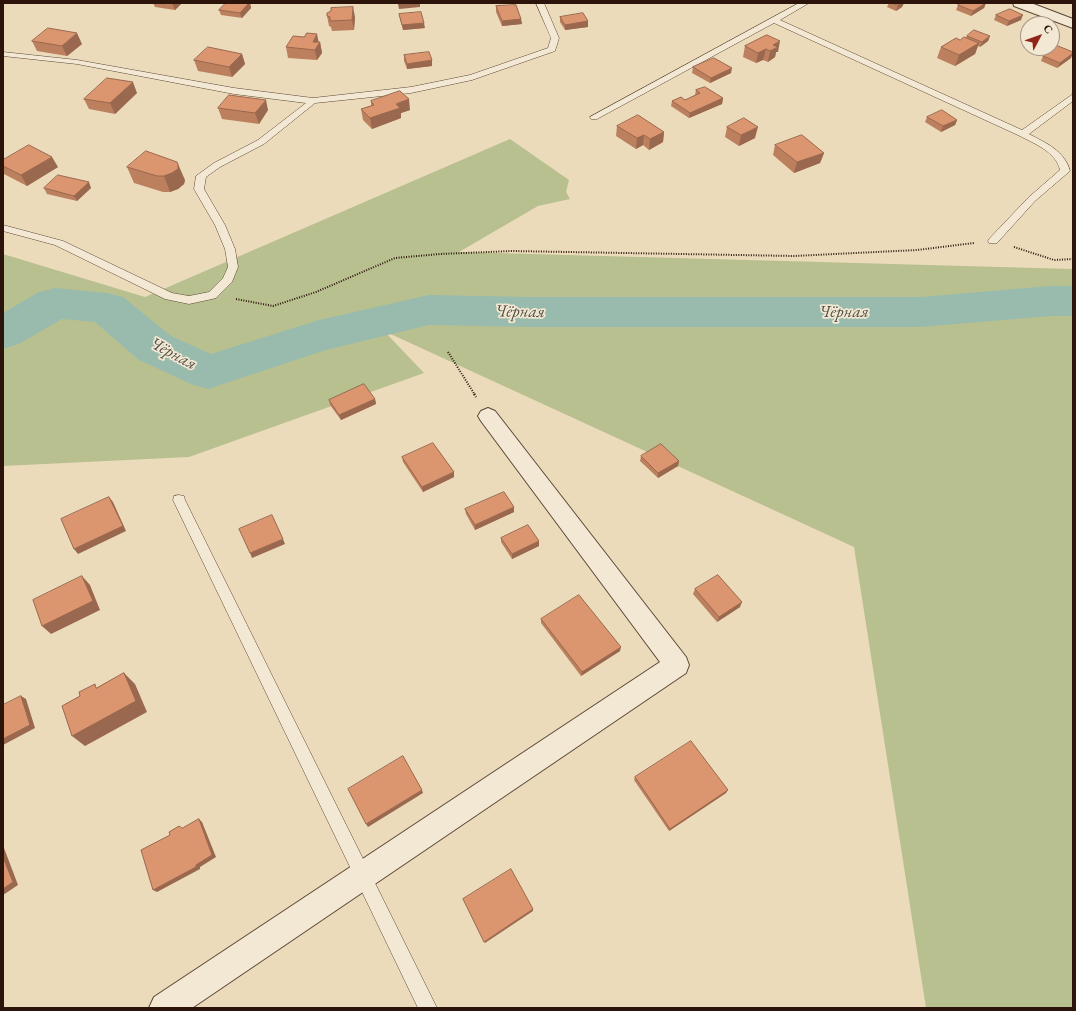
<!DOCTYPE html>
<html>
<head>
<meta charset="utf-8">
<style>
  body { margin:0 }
  #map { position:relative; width:1076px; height:1011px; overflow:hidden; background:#ebdbbb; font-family:"EB Garamond",serif }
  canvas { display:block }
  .frame { position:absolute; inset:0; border:4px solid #2d140a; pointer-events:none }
  .north { position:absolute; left:1020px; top:16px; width:40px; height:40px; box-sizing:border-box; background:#f2e8d3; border:1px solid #a39383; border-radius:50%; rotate:49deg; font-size:11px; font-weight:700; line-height:16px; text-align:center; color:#2d140a }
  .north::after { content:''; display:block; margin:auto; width:14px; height:18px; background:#8f2418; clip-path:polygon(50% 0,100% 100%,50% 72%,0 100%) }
</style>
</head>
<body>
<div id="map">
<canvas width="1076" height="1011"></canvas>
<div class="frame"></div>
<div class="north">С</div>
</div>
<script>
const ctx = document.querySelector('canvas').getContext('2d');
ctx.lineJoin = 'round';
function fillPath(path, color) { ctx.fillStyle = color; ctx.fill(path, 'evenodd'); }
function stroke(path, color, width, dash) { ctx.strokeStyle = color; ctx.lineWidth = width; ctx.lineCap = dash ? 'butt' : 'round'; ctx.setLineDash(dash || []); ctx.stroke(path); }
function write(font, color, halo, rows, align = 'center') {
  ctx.font = font + ' "EB Garamond",serif'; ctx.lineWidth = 3.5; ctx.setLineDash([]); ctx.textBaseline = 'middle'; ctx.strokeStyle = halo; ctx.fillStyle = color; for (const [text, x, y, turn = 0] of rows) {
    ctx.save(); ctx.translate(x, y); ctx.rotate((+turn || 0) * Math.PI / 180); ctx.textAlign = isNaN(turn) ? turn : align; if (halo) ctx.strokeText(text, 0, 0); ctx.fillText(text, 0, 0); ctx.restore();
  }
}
const green = new Path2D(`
  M510 139 569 180 566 192 570 199 538 206 459 252 1073 269V1008H926L854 547 384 331 424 373 189 457 3 466V254L145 297Z`);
const river = new Path2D(`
  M1050 286H1073V316H1050L921 327H529L429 325 326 350 208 389 191 384 139 360 95 322 62 319 19 344 3 349V313L39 292 55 288 107 293 123 297 171 336 211 354 319 320 429 295 529 297H921Z`);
const pathFar1 = new Path2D(`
  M1014 247 1054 260 1073 259
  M236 299 273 306 316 292 395 258 440 254 512 251 794 256 917 250 974 243
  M448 352 475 395`);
const path = new Path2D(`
  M474 394 476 397`);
const service = new Path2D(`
  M536 3H544L559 38 555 51 472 80 411 93 315 103 264 144 220 167 206 177 204 189 225 225 235 249 238 267 232 282 216 298 212 299 189 304 165 299 55 245 3 231V225L63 241 172 293 189 296 209 292 223 278 228 267 225 249 215 225 194 189 196 176 214 163 258 140 306 103 234 94 77 64 3 56V52L77 60 234 88 313 98 411 87 470 75 548 48 551 38Z
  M799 3H809L780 20 1022 130 1073 94V101L1029 134C1046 143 1065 151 1070 171L1035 201 997 243H989L988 241 989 239 1029 197 1060 170C1056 152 1035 144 1020 136L774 23 597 119H591L590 117Z
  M179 495 184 496 185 500 437 1008H418L173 500 174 496Z`);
const minor = new Path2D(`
  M1013 3H1031L1073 19V28L1014 6Z
  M488 408 495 411 686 657 689 665 686 673 192 1008H149L154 997 660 662 481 421 478 416 481 411Z`);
const wall = new Path2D(`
  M153 3H182L175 10 155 7Z
  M226 3H250L251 8 242 18 221 15 219 10Z
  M889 3H904L902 7 896 11 887 7Z
  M986 3 984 8 971 16 956 10 958 5Z
  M496 6 521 19 522 24 502 26 496 12Z
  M399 14 425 28 403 30 400 19Z
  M996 15 1021 20 1007 26 994 20Z
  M327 16 355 17 354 30 332 31 331 27 329 26Z
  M560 17 588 21V27L565 30 560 22Z
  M767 35 778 52H776L775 57 768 62 763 60 756 63 743 57 745 46Z
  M967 36H990L988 41 980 47 978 46 975 54 955 66 937 58 941 47 966 38Z
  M32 41 82 44 67 56 37 51Z
  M318 42H320L322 53 317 60 288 58 286 47Z
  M242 54 245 64 232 77 198 71 194 60Z
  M404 55 432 66 407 69 404 61Z
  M1043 56 1071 58 1057 68 1041 61Z
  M693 67 731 73 710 83 692 73Z
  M696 90 723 98 722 104 689 118 671 106 672 101 685 100 695 95Z
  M137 93 115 114 89 109 84 99Z
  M371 101 410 110 401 113V118L372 129 363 120 361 109 371 106Z
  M218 108 268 110 259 124 222 119Z
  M927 117 957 120 955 125 941 132 925 122Z
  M617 126 664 132 663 142 649 150 643 145 636 149 616 136Z
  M727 127 755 138 739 146 725 137Z
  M775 145 824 153 820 163 794 173 773 155Z
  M3 160 58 167 27 186 4 174 3 172Z
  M127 167 185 180 184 184 178 189 170 192H163L134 183Z
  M44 188H91L77 201 47 194Z
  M375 399 376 404 341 420 330 405 329 400Z
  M641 456 679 461 678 466 658 478 640 461Z
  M402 457 454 472V477L423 492 403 462Z
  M514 507V512L475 530 466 514 465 509Z
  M501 538 539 546 512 559 501 542Z
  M695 589 740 607 717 622 693 594Z
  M541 619 620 651 581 676 541 623Z
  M635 777 726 793 669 831 634 780Z`);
const shadedWall = new Path2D(`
  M172 3H182L175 10Z
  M249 3H250L251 8 242 18 240 13Z
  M406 3H420V7L399 9 398 4Z
  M902 3H904L902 7 896 11 898 5Z
  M986 3 984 8 971 16 973 11Z
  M353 7 355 17 354 30 352 20Z
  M1023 15 1021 20 1007 26 1009 21Z
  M521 19 522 24 502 26V21Z
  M588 21V27L565 30V25Z
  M424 23 425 28 403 30 402 25Z
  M77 33 82 44 67 56 62 46Z
  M317 34 319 44 320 42 322 53 317 60 313 42Z
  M990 36 988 41 980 47 982 42Z
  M780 41 778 52H776L775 57 768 62 770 51 773 45Z
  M979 43 975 54 955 66 959 55Z
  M766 49 763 60 756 63 758 53Z
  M1073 53 1071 58 1057 68 1060 63Z
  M242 54 245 64 232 77 229 67Z
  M432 60V66L407 69V64Z
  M732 68 731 73 710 83 711 78Z
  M133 82 137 93 115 114 110 103Z
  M723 98 722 104 689 118 690 113Z
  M409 99 410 110 401 113V118L372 129 370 118 396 104Z
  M266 100 268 110 259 124 255 113Z
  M957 120 955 125 941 132 943 126Z
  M758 127 755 138 739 146 741 135Z
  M664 132 663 142 649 150 650 139Z
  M644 135 643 145 636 149 637 138Z
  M824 153 820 163 794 173 797 162Z
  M52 157 58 167 27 186 21 175Z
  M178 164 185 180 184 184 178 189 170 192 164 176Z
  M89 182 91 188 77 201 74 196Z
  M375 399 376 404 341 420 339 415Z
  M679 461 678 466 658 478V473Z
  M454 472V477L423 492 422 487Z
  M109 497 113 502 126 531 78 554 74 549Z
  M514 507V512L475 530V525Z
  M283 539 285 544 252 558 250 553Z
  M539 541V546L512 559V554Z
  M82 576 90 585 100 610 51 634 42 626Z
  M742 602 740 607 717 622 719 617Z
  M621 647 620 651 581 676 582 672Z
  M124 673 135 684 147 712 85 746 72 736Z
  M21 696 26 699 35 728 3 745V739Z
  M422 790 423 793 368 827 366 824Z
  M728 790 726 793 669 831 670 829Z
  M199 819 202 822 216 857 200 867V869L157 892 153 890 196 865Z
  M3 847 4 848 18 885 3 895Z
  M533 909V911L485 943 484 942Z`);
const building = new Path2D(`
  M226 3H249L240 13 219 10Z
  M892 3H902L898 5Z
  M961 3H986L973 11 958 5Z
  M516 5 521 19 502 21 496 6Z
  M353 7 352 20 330 21V17L327 16V13L331 11V8Z
  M1010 9 1023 15 1009 21 996 15Z
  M421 12 424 23 402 25 399 14Z
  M583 13 588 21 565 25 560 17Z
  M48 28 77 33 62 46 32 41Z
  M974 30 990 36 982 42 967 36Z
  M307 33 317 34 313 42H320L315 50 286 47 293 36 304 37Z
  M767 35 780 41 773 45 778 47 770 51 766 49 758 53 745 46Z
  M964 37 979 43 959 55 941 47 956 38 960 40Z
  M1058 46 1073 52V53L1060 63 1043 56Z
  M208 47 242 54 229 67 194 60Z
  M429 52 432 60 407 64 404 55Z
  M714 58 732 68 711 78 693 67Z
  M107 78 133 82 110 103 84 99Z
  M705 87 723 98 690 113 672 101 681 97 685 100 700 93 696 90Z
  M400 91 409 99 396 104 400 108 370 118 361 109 374 105 371 101Z
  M229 95 266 100 255 113 218 108Z
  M942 110 957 120 943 126 927 117Z
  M638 115 664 132 650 139 644 135 637 138 617 126Z
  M744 118 758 127 741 135 727 127Z
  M802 135 824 153 797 162 775 145Z
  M29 145 52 157 21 175 3 166V160Z
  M146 151 177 162 178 164V169L172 173 164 176H157L127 167Z
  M58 175 89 182 74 196 44 188Z
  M364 384 375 399 339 415 329 400Z
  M433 443 454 472 422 487 402 457Z
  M661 444 679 461 658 473 641 456Z
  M504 492 514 507 475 525 465 509Z
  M109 497 123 526 74 549 61 519Z
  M272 515 283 539 250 553 239 529Z
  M528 525 539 541 512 554 501 538Z
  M718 575 742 602 719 617 695 589Z
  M82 576 93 601 42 626 33 600Z
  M579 595 621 647 582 672 541 619Z
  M124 673 136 701 72 736 62 706 80 696 79 692 95 684 96 688Z
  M21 696 30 725 3 739V705Z
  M691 741 728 790 670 829 635 777Z
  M403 756 422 790 366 824 348 789Z
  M199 819 212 855 196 865V867L153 890 141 850 170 835 169 832 179 826 182 828Z
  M3 857 13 882 3 889Z
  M511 869 533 909 484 942 463 899Z`);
const waterNames = [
  ["Чёрная",520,312,1],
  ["Чёрная",844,312],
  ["Чёрная",173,354,28]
];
fillPath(green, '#b8c090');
fillPath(river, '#98bbad');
stroke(service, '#5c4636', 1);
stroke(minor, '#5c4636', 2);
stroke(pathFar1, '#2d140a', 2, [1, 1.5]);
stroke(path, '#2d140a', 2.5, [1, 2]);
fillPath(service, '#f2e8d3');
fillPath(minor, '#f2e8d3');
fillPath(wall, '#bc805f');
fillPath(shadedWall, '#99684e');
fillPath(building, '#db956f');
stroke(building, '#99684e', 1);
write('italic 17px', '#524e43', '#f2e8d3', waterNames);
</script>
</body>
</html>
